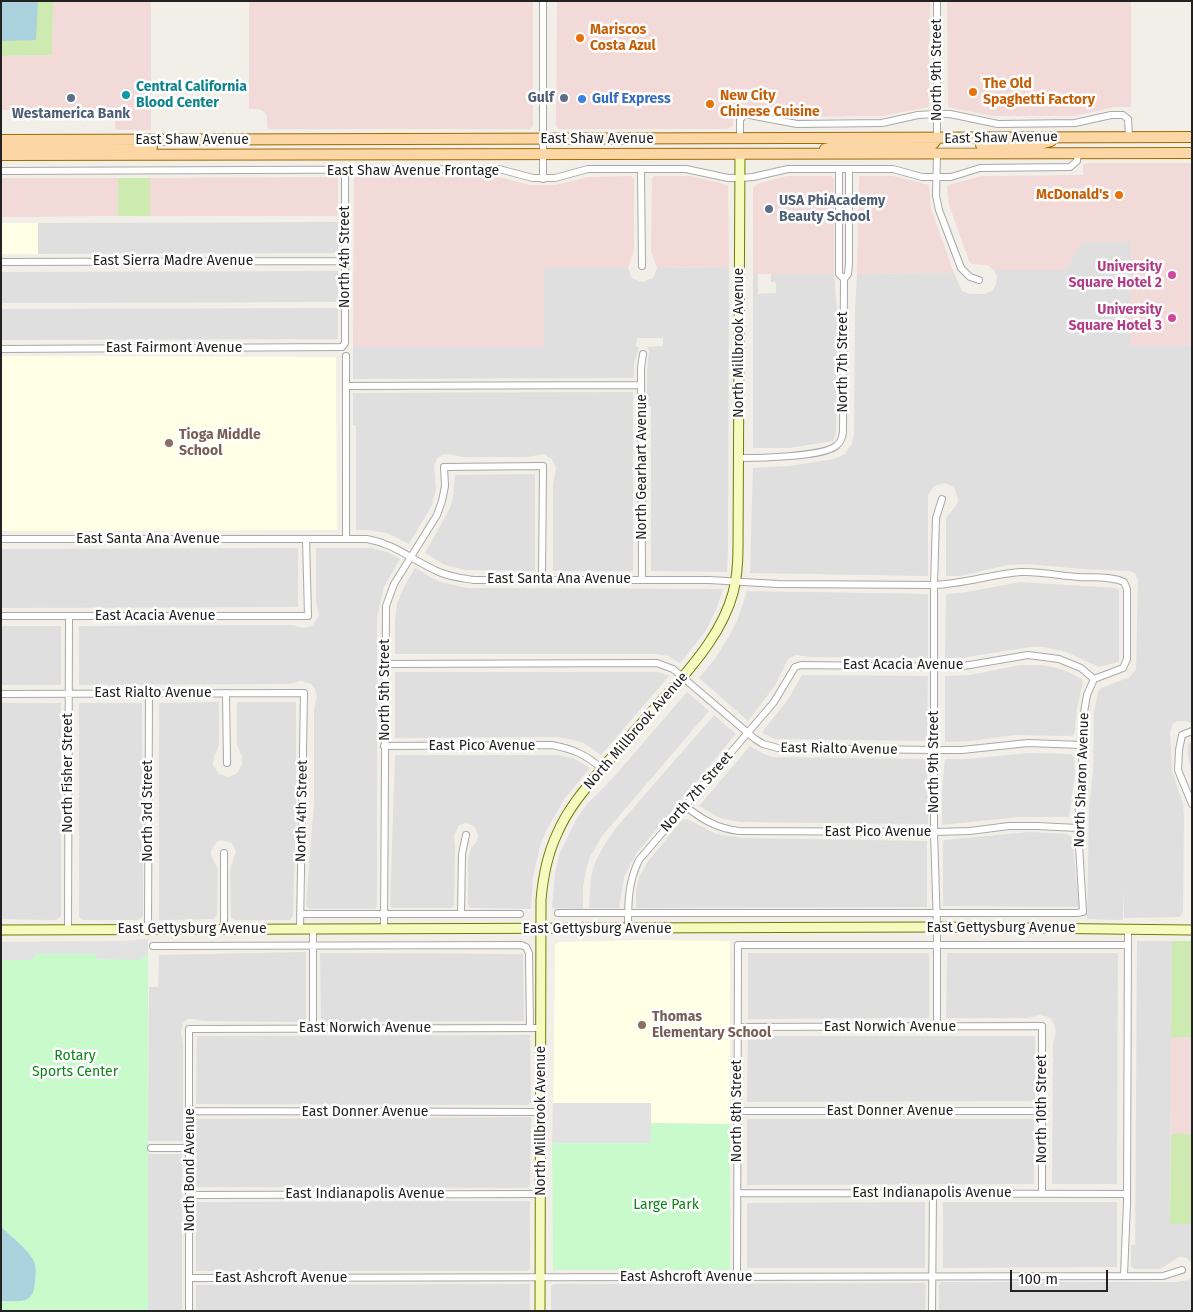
<!DOCTYPE html>
<html>
<head>
<meta charset="utf-8">
<style>
  body { margin:0 }
  #map { position:relative; width:1193px; height:1312px; overflow:hidden; background:#f2efe9; font-family:"Fira Sans",sans-serif }
  canvas { display:block }
  .frame { position:absolute; inset:0; border:2px solid #222; pointer-events:none }
  .scale { position:absolute; left:1010px; top:1270px; width:98px; height:22px; box-sizing:border-box; border:2px solid #222; border-top:0; padding-left:6px; font-size:15px; line-height:18px; white-space:nowrap; color:#222; -webkit-text-stroke:4px #fff; paint-order:stroke }
</style>
</head>
<body>
<div id="map">
<canvas width="1193" height="1312"></canvas>
<div class="frame"></div>
<div class="scale">100 m</div>
</div>
<script>
const ctx = document.querySelector('canvas').getContext('2d');
ctx.lineJoin = 'round';
function fillPath(path, color) { ctx.fillStyle = color; ctx.fill(path, 'evenodd'); }
function stroke(path, color, width, dash) { ctx.strokeStyle = color; ctx.lineWidth = width; ctx.lineCap = dash ? 'butt' : 'round'; ctx.setLineDash(dash || []); ctx.stroke(path); }
function write(font, color, halo, rows, align = 'center') {
  ctx.font = font + ' "Fira Sans",sans-serif'; ctx.lineWidth = 5; ctx.setLineDash([]); ctx.textBaseline = 'middle'; ctx.strokeStyle = halo; ctx.fillStyle = color; for (const [text, x, y, turn = 0] of rows) {
    ctx.save(); ctx.translate(x, y); ctx.rotate((+turn || 0) * Math.PI / 180); ctx.textAlign = isNaN(turn) ? turn : align; if (halo) ctx.strokeText(text, 0, 0); ctx.fillText(text, 0, 0); ctx.restore();
  }
}
const residential = new Path2D(`
  M338 222V253L38 254V223Z
  M1082 242H1131L1130 346H1192V723L1185 721H1177L1173 724 1170 732 1172 771 1183 804 1184 818 1183 911 1180 917 1124 918V887L1123 920 1087 919 1089 807 1093 771 1094 712 1098 692 1101 688 1130 677 1136 669 1138 579 1135 573 1129 571 1081 569 1028 564 1008 565 960 576H946V518L957 504 958 499 955 489 950 485 944 483 934 486 928 495V576L750 573 753 468 789 466 834 459 845 454 852 443 854 434 855 309 857 274 954 273 962 291 970 294H985L992 291 996 285 997 277 994 270H1065Z
  M729 267 728 549 727 572 651 571V406L647 405V372L649 351 647 347 663 346V338H637L636 346 639 348 634 363V378L353 379V347H544V268H628L632 278 642 282 653 278 657 268Z
  M338 271V302L1 303V272Z
  M753 274H758V294L776 293V284L775 282H771V274H834L837 311 836 433 833 441 789 448H753Z
  M338 308V339L1 340V309Z
  M633 392V571H553V485L556 468 552 459 543 454 528 457H461L449 454 442 455 437 459 434 465 436 490 432 505 409 544 387 533 368 530H356V425H353V393Z
  M535 474V571L465 570 445 565 425 553 450 508 453 497 455 475Z
  M298 548V607L1 608V549Z
  M316 548H371L387 552 400 559 384 587 377 617V906L375 909H310L306 906 314 803V709L317 696 315 689 311 684 301 681 289 684 79 685V626L293 625 303 628 312 626 319 616 316 601Z
  M415 568 440 582 467 588 723 589 716 610 705 632 680 663 668 656 657 654H395V620L397 604 403 589Z
  M1020 582 1116 588 1119 590V662L1099 667 1066 652 1044 647H1030L967 657 945 659 946 594 967 592Z
  M747 591 928 594V658L810 657 796 655 788 659 776 684 748 721 699 678 714 660 728 638 737 621Z
  M1 626H61V685H1Z
  M1020 665H1040L1053 667 1066 671 1082 679 1083 682 1077 708 1075 732 1073 735 1070 736 1016 735 971 741 945 742V676L970 675Z
  M395 672H658L669 676 601 755 584 743 574 740 556 737 395 738Z
  M802 675 928 676 927 741 775 739 764 734 762 732 789 698Z
  M687 692 709 711 602 836 590 857 586 870 583 887V909L552 908 555 873 559 855 576 820 587 804 612 779Z
  M219 702V745L214 757 213 765 219 774 228 777 236 774 242 765V757L237 745V702H296V810L293 915 290 920H235L231 917 230 870 236 851 232 843 222 840 217 842 211 850V855L218 869 217 915 214 919 159 920V703Z
  M2 703H61V916L56 920 1 919Z
  M79 703H142L143 916 138 920H84L79 917Z
  M714 715 736 734 636 854 624 877 619 908H589L591 876 596 860 605 844 615 829Z
  M1192 741V777L1188 756V744Z
  M750 746 764 754 773 757 927 759 928 824 740 822 720 818 699 806Z
  M1028 753 1071 754 1074 757 1075 773 1069 817H1019L942 825V791L945 759H967Z
  M395 755H559L573 758 590 768 565 798 546 831 540 846 533 877 531 909 470 908 468 905V858L471 848 477 841 478 835 475 827 467 823 459 825 454 835 455 847 454 905 452 908H392L390 905Z
  M687 819 716 834 742 838 927 841V907L636 908V890L640 875 649 860 682 820Z
  M1029 832 1067 834 1072 837 1079 907 943 906V840Z
  M1137 941H1172L1170 1224H1192V1263L1187 1258 1179 1257 1160 1269H1134L1131 1266V1245H1135Z
  M306 952V1022L203 1021 193 1019H188L183 1023 181 1032 183 1044V1141H148L149 987H158L159 955Z
  M320 953 523 954 524 1021 321 1022Z
  M748 953H929V1018L748 1019Z
  M947 953H1118L1117 1184H1052L1053 1043 1056 1032 1054 1024 1050 1018 1040 1015 1028 1018H946Z
  M530 1035 531 1102 528 1105 196 1104 197 1036Z
  M748 1036H1035V1101L747 1102Z
  M531 1117 530 1185 527 1188 196 1187V1119Z
  M747 1119H1034V1184L747 1185Z
  M148 1154H182V1311H148Z
  M530 1201V1268L527 1271H196V1202Z
  M925 1202V1268H747V1203Z
  M943 1202H1117V1267L943 1268Z
  M1192 1276V1311H939V1285L941 1282H1178L1188 1280Z
  M923 1283 926 1285 925 1311H551V1286L554 1284Z
  M530 1284V1311H196V1285Z`);
const commercial = new Path2D(`
  M53 1H151V130H117L115 128V114L112 110H104L66 119 45 118 9 110H1V56L52 55Z
  M249 1H533V126L530 129H269L267 126V116L264 112 259 109H249Z
  M557 1H930L929 106 928 107 882 116 796 117 757 108H741L734 113 733 125 728 129H559L556 126Z
  M947 1H1131V107H1115L1074 116H992L948 107Z
  M1085 163H1192V346H1130V242H1083L1065 270H994L987 265 972 264 969 261 949 205 947 187 951 184 983 176 1083 175V165Z
  M631 176 634 179V251L628 268H544V347H353L354 179 355 177H498L530 185H556L588 177Z
  M654 176H692L728 185 729 267 657 268 651 251 652 178Z
  M787 176H831L834 179V274H753V188L757 184Z
  M859 176H893L929 185 931 209 954 273 857 274Z
  M338 177V216H150V178Z
  M1 178H118V216L1 217Z
  M1171 1037H1192V1134H1171Z`);
const education = new Path2D(`
  M1 223H38V254H1Z
  M1 356 336 357 337 530 1 531Z
  M642 940 730 941V1124L651 1123 553 1143 555 944 559 942Z`);
const grass = new Path2D(`
  M1 1H53L52 55 1 56Z
  M118 178H150V216H118Z
  M1172 941H1192V1037H1171Z
  M1171 1134H1192V1224H1170Z`);
const park = new Path2D(`
  M35 954H95L98 959 148 955V1311H1V960H31Z
  M651 1123 730 1124V1268L728 1270H553L552 1143H651Z`);
const parking = new Path2D(`
  M148 939V955H145L141 960 97 959 95 954H36L32 960H1V942L122 941Z
  M553 1103H651V1143H552Z`);
const water = new Path2D(`
  M1 1H38L36 40 1 41Z
  M1 1227C9 1234 28 1250 32 1258 37 1265 36 1273 35 1281 34 1305 21 1301 1 1301Z`);
const street = new Path2D(`
  M740 138V120L744 114 797 124 882 123 918 115 936 114H950L998 124 1075 123 1111 115H1123L1128 119 1129 137
  M937 139V1
  M937 153 936 196 939 210 961 268 970 277 979 280
  M641 169 642 266
  M839 169V274L844 279
  M1 171 499 169 533 178H555L588 169H686L728 178H740L753 177 788 169H893L922 177H951L980 168 1070 167 1077 161 1078 152
  M543 179V1
  M1 262 345 261
  M1 349 342 347 345 343V171
  M346 386 641 385
  M739 458C758 458 822 457 836 446 841 442 842 438 843 432L844 279 848 274 849 263V169
  M346 538V356
  M1 539H367C396 544 413 561 439 572 450 577 462 578 474 580H709L778 584 934 585C964 584 992 574 1021 572 1040 571 1060 576 1078 577 1093 578 1110 576 1124 582L1127 589V659L1123 668 1094 679 1087 695 1083 718 1082 767 1078 828 1083 912 1077 913H558
  M642 579 641 368 643 354
  M1 616H308L306 539
  M385 664 657 663 673 669 755 739 763 744 778 748 934 750H962L1028 743 1082 745
  M226 693 227 763
  M1 694 304 693 300 928
  M1192 731 1182 735 1179 750 1178 770 1192 804
  M384 746 552 745C573 749 587 755 602 769
  M685 806C703 820 716 828 739 831L934 832 970 831 1009 826H1037L1078 828
  M224 853V929
  M300 914H520
  M461 914 462 854 466 835
  M313 928V1028
  M384 928 386 606 394 584 437 515 442 501 445 486 444 467 543 466 542 580
  M628 928C628 903 628 882 639 860L774 702 795 667 801 665 958 667 1028 655 1059 659 1081 668 1094 679
  M148 929 149 693
  M68 930 69 616
  M153 946 521 945 526 947 529 953 530 1028
  M737 1027 1042 1026V1193
  M937 1027V927L934 832V585L936 518 942 499
  M190 1111 541 1112
  M737 1111H1043
  M151 1148H189
  M737 1193 1127 1194
  M190 1195 540 1194
  M1124 1275 1127 1203 1128 929
  M737 1277 738 945H1127
  M190 1278 1163 1276 1182 1270
  M189 1311V1029L541 1028
  M932 1311 933 1193`);
const secondary = new Path2D(`
  M1 930 937 927 1192 930
  M540 1311 541 900C543 877 547 855 557 834 569 805 592 781 612 757 633 733 654 709 675 686 699 658 723 629 733 593 737 578 738 563 738 548L740 154`);
const primary = new Path2D(`
  M1 140 1192 137
  M981 145H1037L1051 141
  M1 148H91L98 146 103 140
  M825 149 839 146H927L933 144 937 139
  M1 155 1192 153
  M103 155 105 148 108 147H152`);
const markers = [
  [580,38,5,"#e8710a"],
  [973,92,5,"#e8710a"],
  [126,95,5,"#0f9aa8"],
  [71,98,5,"#5c6f8a"],
  [564,98,5,"#5c6f8a"],
  [582,99,5,"#3f7fe0"],
  [710,104,5,"#e8710a"],
  [1119,195,5,"#e8710a"],
  [769,209,5,"#5c6f8a"],
  [1172,275,5,"#d1479c"],
  [1172,318,5,"#d1479c"],
  [169,443,5,"#8d6e63"],
  [642,1025,5,"#8d6e63"]
];
const foodNames = [
  ["Mariscos",590,30],
  ["Costa Azul",590,46],
  ["The Old",983,84],
  ["Spaghetti Factory",983,100],
  ["New City",720,96],
  ["Chinese Cuisine",720,112],
  ["McDonald's",1109,195,"right"]
];
const streetNames = [
  ["North 9th Street",937,70,-90],
  ["East Shaw Avenue",1001,138,-1],
  ["East Shaw Avenue",597,139],
  ["East Shaw Avenue",192,140],
  ["East Shaw Avenue Frontage",413,171],
  ["North 4th Street",345,257,-90],
  ["East Sierra Madre Avenue",173,261],
  ["North Millbrook Avenue",739,343,-90],
  ["East Fairmont Avenue",174,348],
  ["North 7th Street",843,362,-90],
  ["North Gearhart Avenue",642,467,-90],
  ["East Santa Ana Avenue",148,539],
  ["East Santa Ana Avenue",559,579],
  ["East Acacia Avenue",155,616],
  ["East Acacia Avenue",903,665],
  ["North 5th Street",385,690,-90],
  ["East Rialto Avenue",153,693],
  ["North Millbrook Avenue",636,731,-49],
  ["East Pico Avenue",482,746],
  ["East Rialto Avenue",839,749,1],
  ["North 9th Street",934,762,-90],
  ["North Fisher Street",68,773,-90],
  ["North Sharon Avenue",1082,780,-88],
  ["North 7th Street",697,792,-49],
  ["North 3rd Street",148,811,-90],
  ["North 4th Street",302,811,-89],
  ["East Pico Avenue",878,832],
  ["East Gettysburg Avenue",1001,928],
  ["East Gettysburg Avenue",192,929],
  ["East Gettysburg Avenue",597,929],
  ["East Norwich Avenue",890,1027],
  ["East Norwich Avenue",365,1028],
  ["North 10th Street",1042,1109,-90],
  ["North 8th Street",737,1111,-90],
  ["East Donner Avenue",890,1111],
  ["East Donner Avenue",365,1112],
  ["North Millbrook Avenue",541,1121,-90],
  ["North Bond Avenue",190,1170,-90],
  ["East Indianapolis Avenue",932,1193],
  ["East Indianapolis Avenue",365,1194],
  ["East Ashcroft Avenue",686,1277],
  ["East Ashcroft Avenue",281,1278]
];
const cultureNames = [
  ["Central California",136,87],
  ["Blood Center",136,103]
];
const serviceNames = [
  ["Gulf",554,98],
  ["Westamerica Bank",71,114,"center"],
  ["USA PhiAcademy",779,201,"left"],
  ["Beauty School",779,217,"left"]
];
const shopNames = [
  ["Gulf Express",592,99]
];
const hotelNames = [
  ["University",1162,267],
  ["Square Hotel 2",1162,283],
  ["University",1162,310],
  ["Square Hotel 3",1162,326]
];
const educationNames = [
  ["Tioga Middle",179,435],
  ["School",179,451],
  ["Thomas",652,1017],
  ["Elementary School",652,1033]
];
const parkNames = [
  ["Rotary",75,1056],
  ["Sports Center",75,1072],
  ["Large Park",666,1205]
];
fillPath(residential, '#e0dfdf');
fillPath(commercial, '#f2dad9');
fillPath(education, '#ffffe5');
fillPath(grass, '#cdebb0');
fillPath(park, '#c8facc');
fillPath(parking, '#e2e2e2');
fillPath(water, '#aad3df');
stroke(street, '#a9a9a9', 8);
stroke(secondary, '#707d05', 11);
stroke(primary, '#a06b00', 12);
stroke(street, '#fff', 6);
stroke(secondary, '#f7fabf', 9);
stroke(primary, '#fcd6a4', 10);
for (const [x, y, r, color] of markers) { const dot = new Path2D(); dot.arc(x, y, r, 0, 2 * Math.PI); ctx.fillStyle = color; ctx.fill(dot); stroke(dot, '#fff', 2); }
write('bold 14px', '#c56008', '#fff', foodNames, 'left');
write('14px', '#222', '#fff', streetNames);
write('bold 14px', '#0d838f', '#fff', cultureNames, 'left');
write('bold 14px', '#4e5e75', '#fff', serviceNames, 'right');
write('bold 14px', '#366cbe', '#fff', shopNames, 'left');
write('bold 14px', '#b23c85', '#fff', hotelNames, 'right');
write('bold 14px', '#785e54', '#fff', educationNames, 'left');
write('14px', '#0c8416', '#fff', parkNames);
</script>
</body>
</html>
